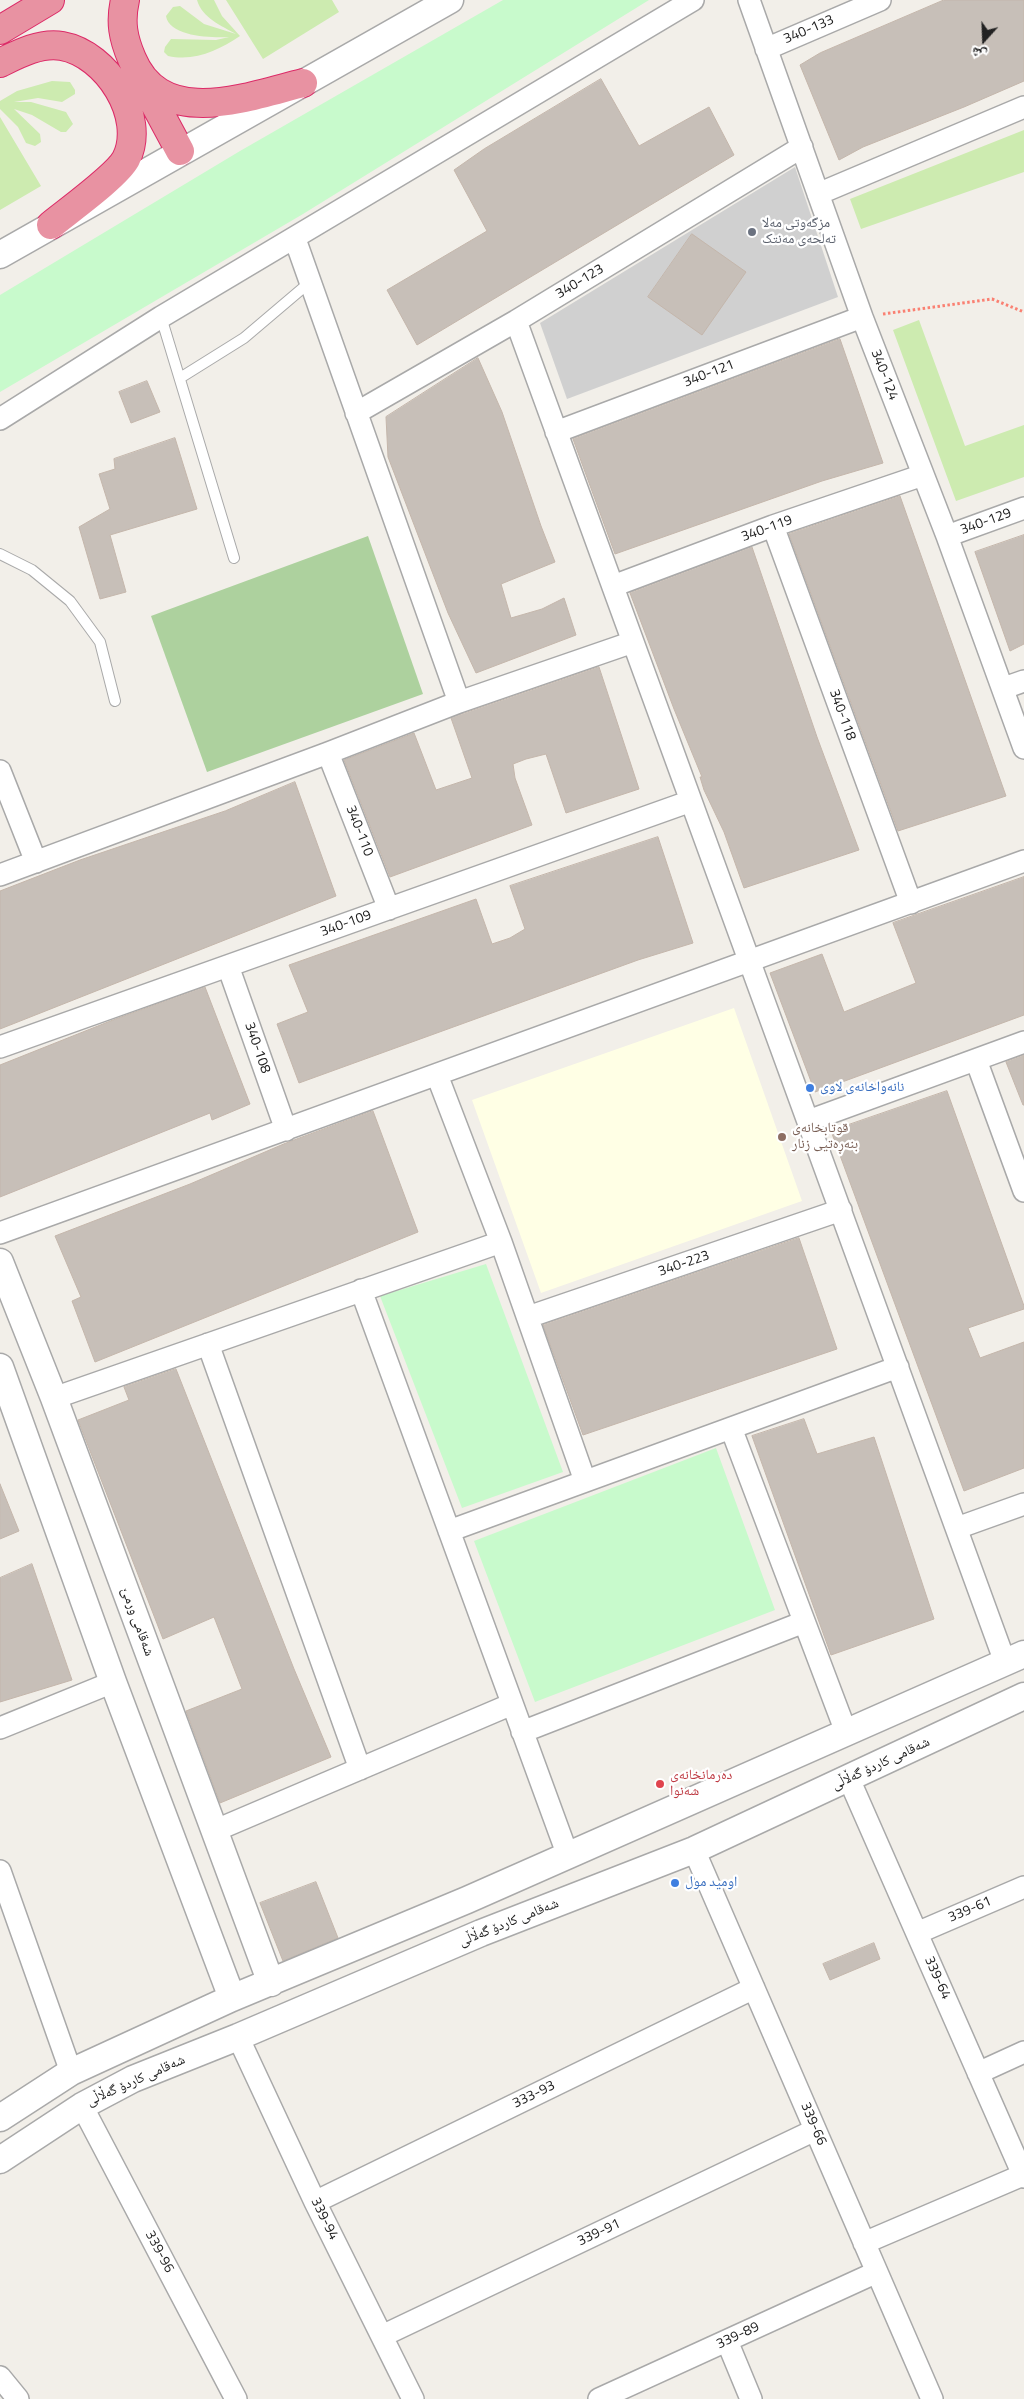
<!DOCTYPE html>
<html>
<head>
<meta charset="utf-8">
<style>
  body { margin:0 }
  #map { position:relative; width:1024px; height:2399px; overflow:hidden; background:#f2efe9; font-family:"Titillium Web","Noto Naskh Arabic",sans-serif }
  canvas { display:block }
  .north { position:absolute; left:959px; top:15px; width:50px; height:50px; -webkit-text-stroke:4px #fff; paint-order:stroke; rotate:200deg; font-size:14px; font-weight:700; line-height:20px; text-align:center; color:#222 }
  .north::after { content:''; display:block; margin:auto; width:18px; height:22px; background:#222; clip-path:polygon(50% 0,100% 100%,50% 72%,0 100%) }
</style>
</head>
<body>
<div id="map">
<canvas width="1024" height="2399"></canvas>
<div class="north">ش</div>
</div>
<script>
const ctx = document.querySelector('canvas').getContext('2d');
ctx.lineJoin = 'round';
function fillPath(path, color) { ctx.fillStyle = color; ctx.fill(path, 'evenodd'); }
function stroke(path, color, width, dash) { ctx.strokeStyle = color; ctx.lineWidth = width; ctx.lineCap = dash ? 'butt' : 'round'; ctx.setLineDash(dash || []); ctx.stroke(path); }
function write(font, color, halo, rows, align = 'center') {
  ctx.font = font + ' "Titillium Web","Noto Naskh Arabic",sans-serif'; ctx.lineWidth = 4.5; ctx.setLineDash([]); ctx.textBaseline = 'middle'; ctx.strokeStyle = halo; ctx.fillStyle = color; for (const [text, x, y, turn = 0] of rows) {
    ctx.save(); ctx.translate(x, y); ctx.rotate((+turn || 0) * Math.PI / 180); ctx.textAlign = isNaN(turn) ? turn : align; if (halo) ctx.strokeText(text, 0, 0); ctx.fillText(text, 0, 0); ctx.restore();
  }
}
const education = new Path2D(`
  M734 1008 802 1201 541 1293 472 1100Z`);
const religious = new Path2D(`
  M795 167 838 297 567 399 540 323Z`);
const grass = new Path2D(`
  M197 0H214L222 16 240 36C219 50 195 62 168 56L164 52 165 47 171 39 216 40 229 37C213 38 169 37 166 16L173 7 180 6 204 24 236 34C222 26 202 18 197 0Z
  M226 0H332L339 12 263 59Z
  M52 81 70 82 75 90V94L62 102 38 98 14 102H31L66 112 73 124 66 132H61L32 115 14 109 40 134 41 142 35 146 26 143 18 127 0 109V101L17 91Z
  M0 117 41 186 0 210Z
  M1024 130V172L861 229 850 199Z
  M919 320 965 446 1024 425V477L956 501 893 330Z`);
const forest = new Path2D(`
  M368 536 423 694 207 772 151 616Z`);
const park = new Path2D(`
  M503 0H649L303 214 0 392V295L240 151Z
  M486 1264 563 1472 462 1508 380 1296Z
  M716 1448 775 1610 535 1702 474 1541Z`);
const building = new Path2D(`
  M944 0H1024V81L964 107 863 147 839 160 800 65 820 53Z
  M601 79 639 146 709 107 734 155 417 345 387 290 487 231 454 170 484 149Z
  M692 234 746 272 702 335 648 297Z
  M840 339 883 463 822 481 615 554 573 439Z
  M478 358 502 412 541 526 555 562 501 584 511 618 542 609 564 598 576 635 476 673 448 613 388 457 386 417Z
  M147 381 160 412 131 423 119 392Z
  M175 438 197 509 110 535 126 592 100 599 79 527 110 509 99 474 115 469 114 459Z
  M900 496 1006 796 898 831 789 534Z
  M1024 535V644L1010 651 975 552Z
  M752 547 817 737 859 850 744 888 724 832 704 790 700 777H702L674 709 630 593Z
  M599 667 639 789 566 813 546 754 526 759 513 764 515 778 532 825 390 877 344 760 414 733 436 790 472 778 451 718Z
  M295 782 336 896 0 1029V891L80 860 225 811Z
  M658 837 693 943 638 960 299 1083 277 1024 308 1012 289 965 476 899 492 944 510 938 525 929 510 886Z
  M1024 877V1015L815 1092 770 973 822 954 844 1012 916 983 893 923Z
  M205 987 250 1104 212 1120 210 1113 0 1197V1065L113 1020Z
  M1024 1055V1105H1023L1006 1062Z
  M947 1091 1024 1306V1309L968 1328 980 1358 1024 1342V1468L964 1491 831 1131Z
  M373 1111 418 1232 95 1362 72 1301 81 1297 55 1236 190 1184 286 1143Z
  M799 1238 837 1349 583 1435 543 1325Z
  M176 1369 294 1669 331 1757 220 1803 186 1711 242 1689 214 1617 163 1639 78 1420 129 1400 124 1387Z
  M804 1419 817 1454 874 1437 934 1619 831 1655 752 1436Z
  M0 1484 19 1531 0 1539Z
  M32 1564 72 1680 0 1702V1578Z
  M316 1882 338 1938 283 1961 260 1903Z
  M874 1943 880 1959 830 1980 823 1964Z`);
const path = new Path2D(`
  M883 314 992 299 1024 312`);
const service = new Path2D(`
  M161 317 234 558
  M180 378 244 338 310 282
  M0 554 32 570 70 601 100 642 115 701`);
const minor = new Path2D(`
  M749 0 862 317 947 536 1024 748
  M766 49 880 0
  M818 194 1024 107
  M295 239 459 702
  M516 321 1005 1662
  M356 413 516 321 802 147
  M0 419 161 317 693 0
  M556 432 862 317
  M773 526 911 903
  M947 536 1024 508
  M613 586 773 526 923 475
  M1004 688 1024 681
  M328 753 389 909
  M0 771 36 862
  M0 875 328 753 459 702 633 642
  M228 966 286 1130
  M0 1047 691 801
  M976 1060 1024 1191
  M437 1075 501 1242 585 1481
  M808 1121 1024 1042
  M0 1233 1024 861
  M361 1290 568 1856
  M528 1317 841 1210
  M208 1344 360 1769
  M54 1398 501 1242
  M731 1428 846 1732
  M957 1528 1024 1504
  M449 1531 898 1367
  M0 1728 113 1682
  M522 1732 804 1622
  M849 1779 1024 2177
  M214 1831 512 1704
  M694 1850 932 2399
  M0 1871 71 2072
  M917 1933 1024 1887
  M238 2037 315 2202 413 2399
  M978 2073 1024 2052
  M82 2106 236 2399
  M315 2202 754 1988
  M864 2243 1023 2175
  M382 2336 815 2130
  M727 2341 751 2399
  M0 2377 18 2399
  M599 2399 877 2272`);
const tertiary = new Path2D(`
  M0 255 450 0
  M0 1262 54 1398 271 1983
  M0 1367 113 1682 232 1998
  M0 2118 71 2072 232 1998 467 1900 1024 1654
  M0 2160 82 2106 133 2079 238 2037 481 1933 694 1850 1024 1696`);
const motorway = new Path2D(`
  M125 0C120 22 123 38 132 59 162 130 247 97 303 83
  M0 30 50 0
  M0 63C18 54 41 42 62 46 107 54 147 117 126 159 117 176 68 211 51 225
  M143 82 180 151`);
const markers = [
  [752,232,5,"#6b7280"],
  [810,1088,5,"#3f7fe0"],
  [782,1137,5,"#8d6e63"],
  [660,1784,5,"#e0444e"],
  [675,1883,5,"#3f7fe0"]
];
const streetNames = [
  ["340-133",809,30,-23],
  ["340-123",580,282,-31],
  ["340-121",709,374,-21],
  ["340-124",884,375,69],
  ["340-129",986,522,-20],
  ["340-119",767,529,-20],
  ["340-118",842,715,70],
  ["340-110",359,831,69],
  ["340-109",346,924,-20],
  ["340-108",257,1048,71],
  ["340-223",684,1264,-19],
  ["شەقامی ورمێ",137,1622,70],
  ["شەقامی کاردۆ گەڵاڵی",881,1764,-25],
  ["339-61",970,1910,-23],
  ["شەقامی کاردۆ گەڵاڵی",509,1923,-22],
  ["339-64",937,1978,66],
  ["شەقامی کاردۆ گەڵاڵی",136,2081,-24],
  ["333-93",534,2095,-26],
  ["339-66",813,2124,67],
  ["339-94",324,2219,64],
  ["339-91",599,2233,-25],
  ["339-96",159,2252,62],
  ["339-89",738,2336,-25]
];
const worshipNames = [
  ["مزگەوتی مەلا",762,224],
  ["تەلحەی مەنتک",762,240]
];
const shopNames = [
  ["نانەواخانەی لاوی",820,1088],
  ["اوميد مول",685,1883]
];
const educationNames = [
  ["قوتابخانەی",792,1129],
  ["بنەڕەتیی زنار",792,1145]
];
const healthNames = [
  ["دەرمانخانەی",670,1776],
  ["شەنوا",670,1792]
];
fillPath(education, '#ffffe5');
fillPath(religious, '#d0d0d0');
fillPath(grass, '#cdebb0');
fillPath(forest, '#add19e');
fillPath(park, '#c8facc');
fillPath(building, '#c7bfb8');
stroke(building, '#c4b6ab', 1);
stroke(service, '#a9a9a9', 12);
stroke(minor, '#a9a9a9', 24);
stroke(tertiary, '#a9a9a9', 29);
stroke(motorway, '#dc2a67', 30);
stroke(path, '#fa8072', 3, [2.5, 2.5]);
stroke(service, '#fff', 10);
stroke(minor, '#fff', 21);
stroke(tertiary, '#fff', 26);
stroke(motorway, '#e892a2', 28);
for (const [x, y, r, color] of markers) { const dot = new Path2D(); dot.arc(x, y, r, 0, 2 * Math.PI); ctx.fillStyle = color; ctx.fill(dot); stroke(dot, '#fff', 2); }
write('14px', '#222', '#fff', streetNames);
write('14px', '#5b616d', '#fff', worshipNames, 'left');
write('14px', '#366cbe', '#fff', shopNames, 'left');
write('14px', '#785e54', '#fff', educationNames, 'left');
write('14px', '#be3a42', '#fff', healthNames, 'left');
</script>
</body>
</html>
